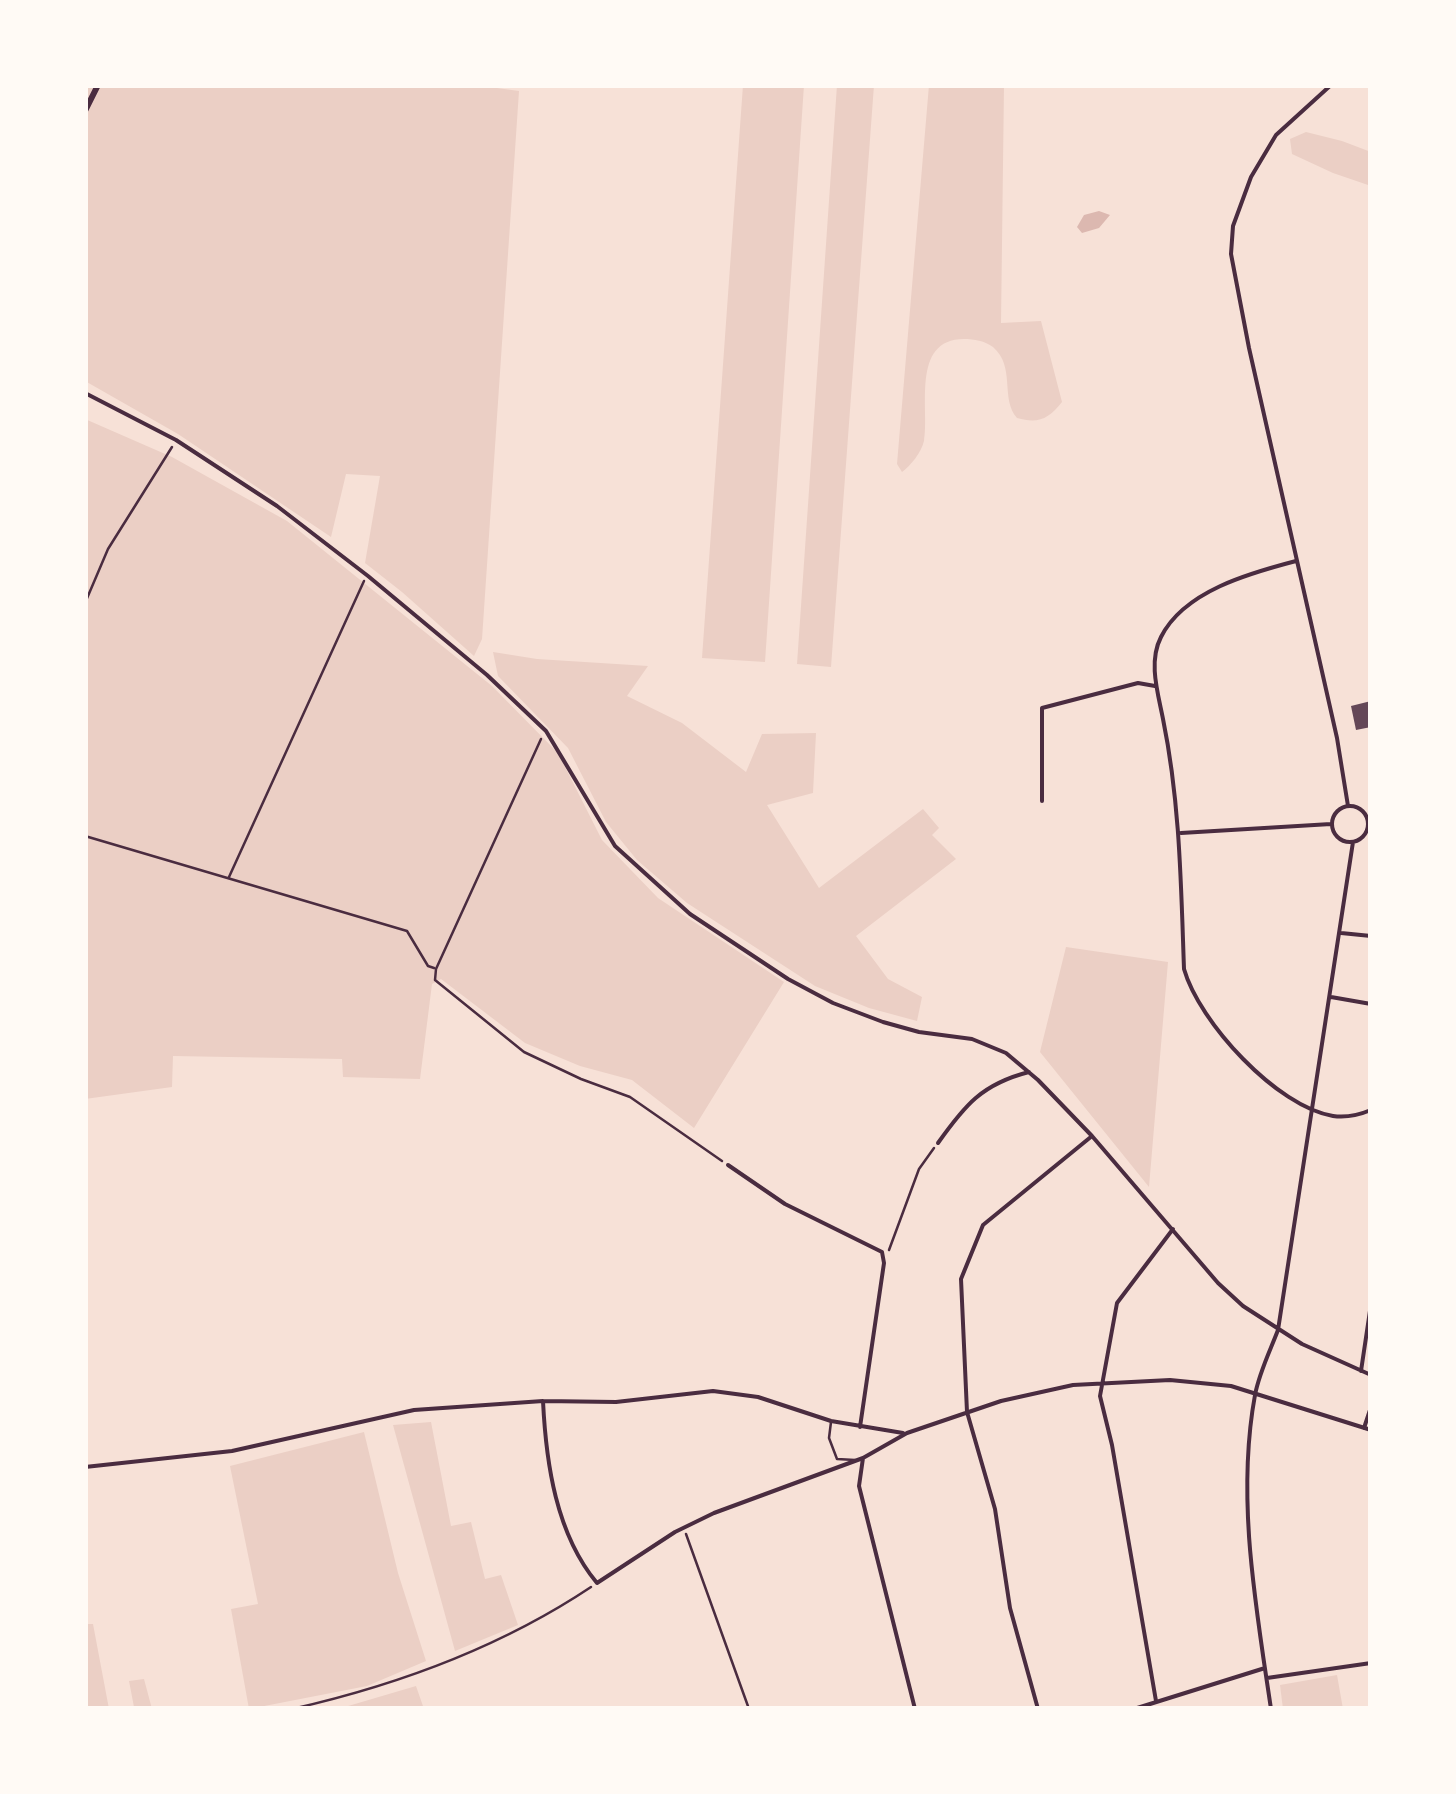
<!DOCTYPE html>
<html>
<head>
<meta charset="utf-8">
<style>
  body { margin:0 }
  #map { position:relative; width:1456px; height:1794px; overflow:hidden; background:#f7e1d7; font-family:Quicksand,sans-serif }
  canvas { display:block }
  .frame { position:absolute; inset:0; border:88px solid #fffaf5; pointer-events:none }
</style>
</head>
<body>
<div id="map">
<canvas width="1456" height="1794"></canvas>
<div class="frame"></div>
</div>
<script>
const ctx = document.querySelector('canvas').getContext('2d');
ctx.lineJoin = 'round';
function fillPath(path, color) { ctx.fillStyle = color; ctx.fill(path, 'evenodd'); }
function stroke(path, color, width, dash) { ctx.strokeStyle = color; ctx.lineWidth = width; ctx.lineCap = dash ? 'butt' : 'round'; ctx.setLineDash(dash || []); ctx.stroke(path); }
const green = new Path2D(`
  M85 85H475L519 91 482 639 474 656 402 592 365 563 380 476 346 474 331 537 178 434 85 381Z
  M743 85H804L765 662 702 658Z
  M837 85H874L831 667 797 664Z
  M929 85H1004L1001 323 1041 321 1062 402C1049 419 1038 424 1017 418 1000 399 1016 367 993 347 985 341 974 339 964 339 910 339 930 411 924 441 921 453 911 465 902 472L897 464Z
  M1306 132 1342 141 1371 152V186L1333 173 1292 154 1290 139Z
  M85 419 172 457 287 521 492 686 558 753 602 840 658 898 784 982 694 1128 632 1080 580 1066 525 1043 441 979 432 984 420 1079 343 1077 342 1059 173 1056 172 1087 85 1099Z
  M493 652 537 659 648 666 627 696 682 723 746 772 762 734 816 733 813 793 767 805 819 888 923 809 939 828 932 835 956 859 856 936 888 979 922 997 917 1021 869 1008 815 986 687 903 637 860 606 822 568 748 498 676Z
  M1066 947 1168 962 1149 1187 1040 1052Z
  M431 1422 451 1526 471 1522 485 1579 501 1575 518 1625 455 1651 393 1425Z
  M364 1432 398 1573 426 1661 367 1686 249 1709 231 1609 258 1604 230 1466Z
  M85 1624H93L109 1709H85Z
  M1337 1675 1343 1709H1283L1280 1685Z
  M144 1679 152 1709H128L134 1707 129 1681Z
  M416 1686 424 1709H338Z`);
const water = new Path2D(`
  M1099 211 1110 215 1099 228 1082 233 1077 227 1084 215Z`);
const building = new Path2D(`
  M1371 701V727L1356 730 1351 706Z`);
const path = new Path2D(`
  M85 603 108 549 172 447
  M541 739 436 969 435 980 524 1052 581 1079 630 1097 722 1161
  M85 836 407 931 428 966 434 968
  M229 877 364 581
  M889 1250 919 1169 934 1148
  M686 1534 749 1709
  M292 1709C398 1685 501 1647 591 1587`);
const service = new Path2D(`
  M831 1422 829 1438 837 1459 855 1460`);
const minor = new Path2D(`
  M1331 85 1276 135 1251 177 1233 226 1231 254 1249 348 1337 738 1348 806
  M85 393 176 440 277 506 368 576 487 675 546 731 615 846 690 914 788 979 833 1003 883 1022 919 1032 972 1039 1006 1053 1038 1080 1092 1136 1218 1283 1243 1306 1302 1344 1371 1375
  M1296 561C1250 573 1184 591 1161 637 1148 662 1158 693 1163 719 1180 802 1181 885 1184 969 1199 1022 1277 1107 1333 1116 1347 1118 1359 1115 1371 1110
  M1042 801V708L1138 683 1155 686
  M1332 824a18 18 0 1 1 36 0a18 18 0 1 1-36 0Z
  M1181 833 1331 824
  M1341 933 1371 936
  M1331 997 1371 1004
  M938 1143C965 1105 982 1084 1029 1072
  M728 1165 785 1204 882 1252 884 1263 860 1427
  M1361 1371 1371 1304
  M543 1401C546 1463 556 1534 597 1583L675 1532 714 1513 863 1458 907 1433 1001 1401 1073 1385 1170 1380 1231 1386 1371 1430
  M1364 1428 1371 1407
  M863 1458 859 1486 915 1709
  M85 1467 232 1451 414 1410 543 1401 616 1402 713 1391 758 1397 831 1421 903 1433
  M1267 1678 1371 1663
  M1156 1701 1112 1445 1100 1396 1117 1303 1173 1229
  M1038 1709 1010 1608 995 1509 967 1412 961 1279 983 1225 1092 1136
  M1134 1709 1265 1668
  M1271 1709C1256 1607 1236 1498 1255 1395 1259 1373 1270 1351 1278 1330L1353 842`);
const trunk = new Path2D(`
  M85 111 98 85`);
fillPath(green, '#ebcfc5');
fillPath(water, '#dcb8b0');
fillPath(building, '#644757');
stroke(path, '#4a2c40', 2.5);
stroke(service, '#4a2c40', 2.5);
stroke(minor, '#4a2c40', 4);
stroke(trunk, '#4a2c40', 6);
</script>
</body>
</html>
